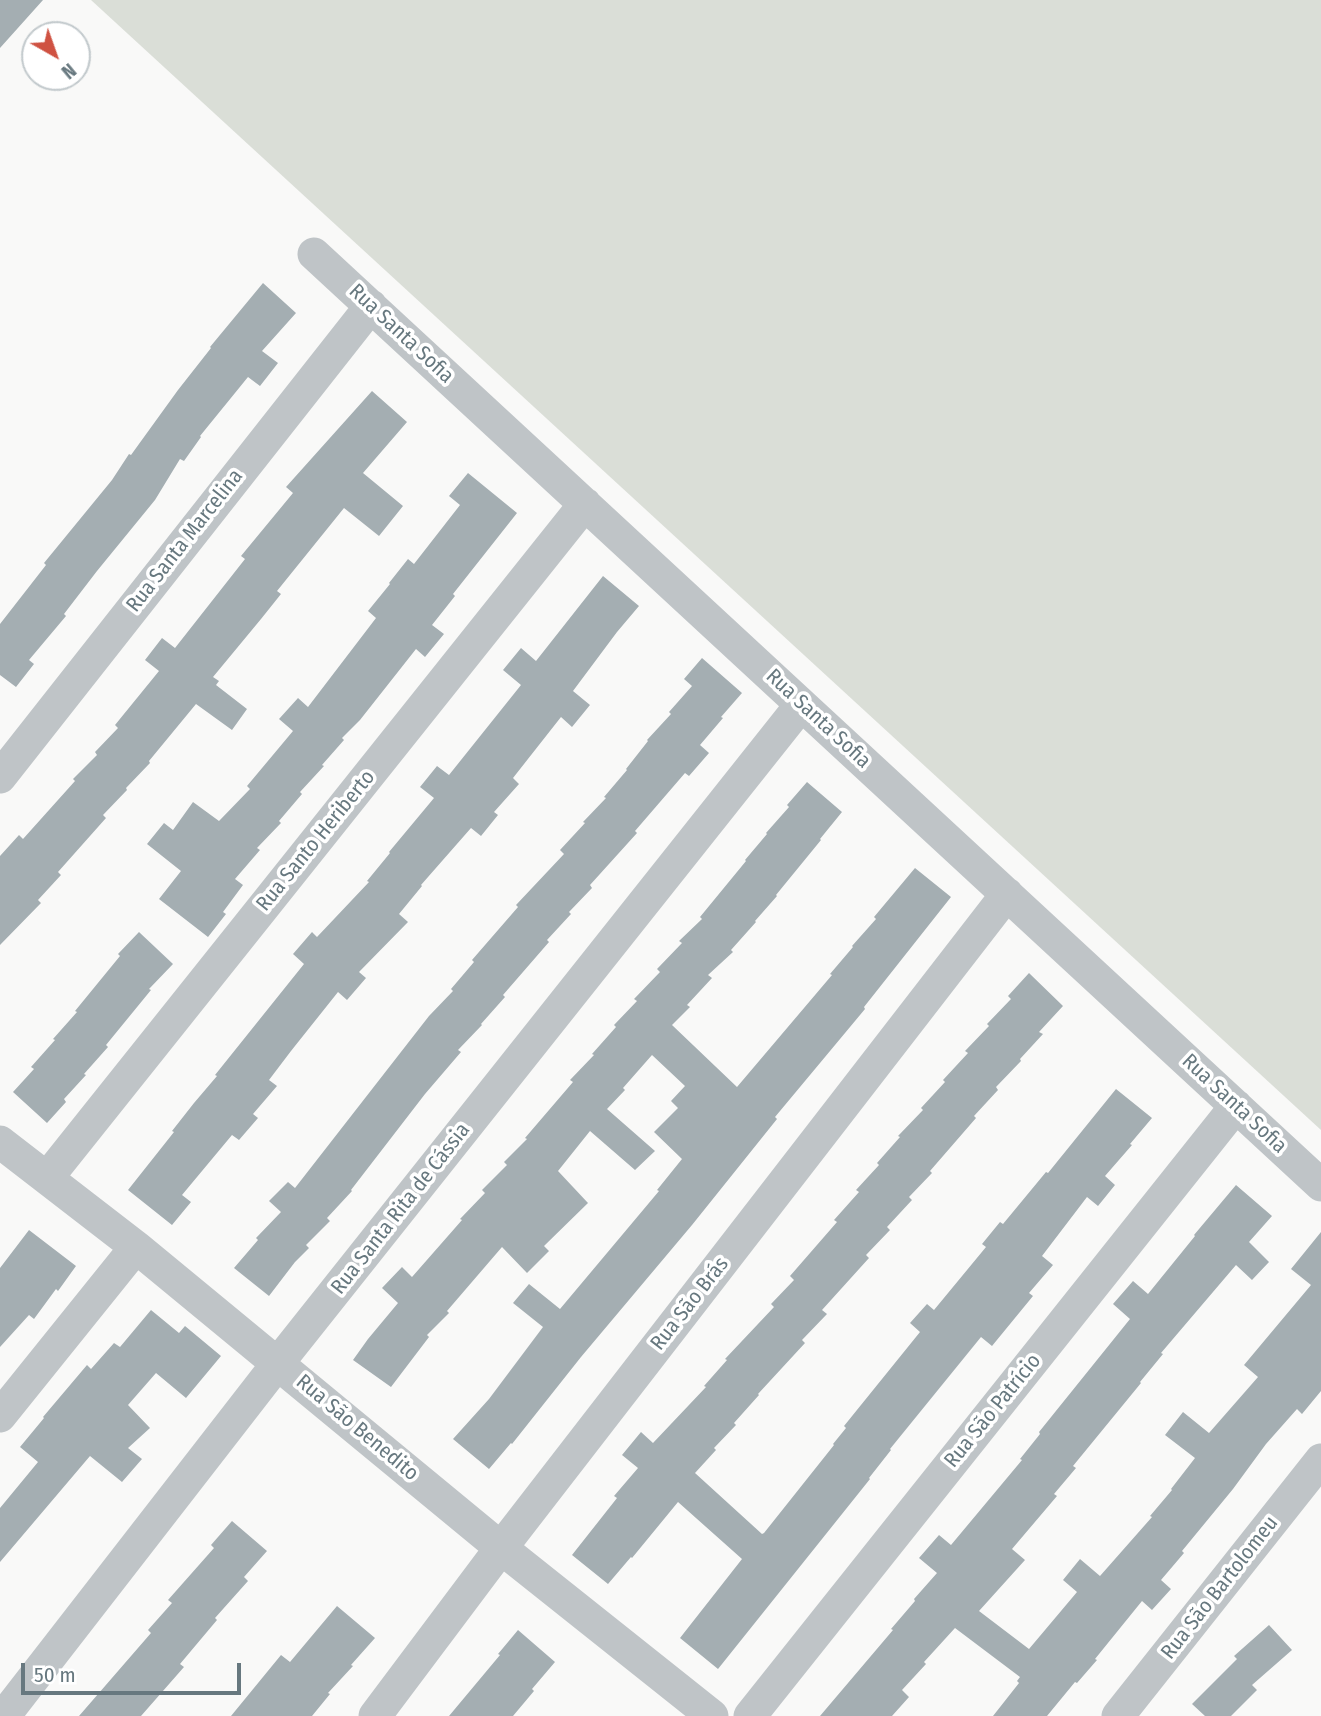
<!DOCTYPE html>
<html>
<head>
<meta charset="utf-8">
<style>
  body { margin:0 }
  #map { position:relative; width:1321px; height:1716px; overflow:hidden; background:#f9f9f8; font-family:"Fira Sans Condensed",sans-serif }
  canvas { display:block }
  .north { position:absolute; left:21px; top:21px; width:70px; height:70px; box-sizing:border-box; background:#fff; border:2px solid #c2c9cc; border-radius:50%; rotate:140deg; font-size:19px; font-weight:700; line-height:28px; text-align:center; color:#67787f }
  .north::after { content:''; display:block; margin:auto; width:24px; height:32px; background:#cf5242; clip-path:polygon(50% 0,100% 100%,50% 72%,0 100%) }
  .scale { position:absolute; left:21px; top:1663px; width:220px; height:32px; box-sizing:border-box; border:4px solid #67787f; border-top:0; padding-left:9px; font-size:21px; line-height:24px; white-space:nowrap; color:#67787f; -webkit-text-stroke:5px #fff; paint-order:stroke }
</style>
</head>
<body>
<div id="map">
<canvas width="1321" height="1716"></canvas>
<div class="north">N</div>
<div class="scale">50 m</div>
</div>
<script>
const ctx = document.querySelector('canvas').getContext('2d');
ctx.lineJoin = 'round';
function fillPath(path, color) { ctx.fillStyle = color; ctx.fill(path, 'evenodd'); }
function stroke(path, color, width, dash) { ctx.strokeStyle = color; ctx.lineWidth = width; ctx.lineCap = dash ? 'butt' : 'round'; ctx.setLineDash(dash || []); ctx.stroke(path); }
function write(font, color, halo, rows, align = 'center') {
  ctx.font = font + ' "Fira Sans Condensed",sans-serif'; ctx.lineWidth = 7; ctx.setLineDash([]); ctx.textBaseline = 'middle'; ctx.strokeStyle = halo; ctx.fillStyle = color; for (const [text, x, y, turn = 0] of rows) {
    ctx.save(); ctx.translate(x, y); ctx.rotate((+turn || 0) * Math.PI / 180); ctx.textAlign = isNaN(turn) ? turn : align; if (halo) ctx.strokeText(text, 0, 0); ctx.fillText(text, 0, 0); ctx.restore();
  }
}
const green = new Path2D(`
  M91 0H1321V1130Z`);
const building = new Path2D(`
  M0 0H43L0 48Z
  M263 283 296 313 262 351 278 363 260 386 248 377 200 436 201 437 184 461 180 459 155 500 97 571 64 614 66 616 29 660 34 664 16 687 0 675V624L46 565 44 563 112 480 129 454 131 455 178 390 211 348 210 347Z
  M372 391 407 422 363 473 403 506 379 536 344 508 277 591 281 594 261 619 213 677 219 681 216 685 247 709 232 730 196 704 149 761 150 763 126 788 127 790 103 815 106 818 58 872 61 875 38 900 41 903 0 945V856L19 835 23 839 75 781 73 779 97 755 95 752 118 728 115 725 159 671 145 660 162 638 175 648 245 559 241 556 293 493 286 487Z
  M468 473 517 513 453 594 455 596 432 625 444 634 425 657 416 649 360 720 342 738 344 740 322 765 324 766 300 792 302 794 279 821 281 823 257 848 260 850 235 879 243 885 223 912 226 914 208 937 159 899 181 871 147 844 164 823 173 830 193 802 219 821 250 789 247 786 293 731 279 719 298 698 308 707 376 618 368 611 390 584 389 583 408 559 414 564 460 505 449 496Z
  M603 576 639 606 617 632 573 691 590 705 572 727 561 717 513 778 519 784 494 812 498 815 481 836 471 828 421 885 422 886 399 914 408 922 359 972 366 978 347 1000 338 992 291 1051 269 1080 277 1086 253 1114 258 1118 239 1140 232 1135 182 1195 191 1202 172 1225 128 1190 174 1132 172 1131 194 1103 217 1076 215 1075 304 964 293 954 312 932 317 937 369 882 367 881 390 853 389 852 434 798 420 787 437 766 449 775 521 685 503 670 521 648 536 661Z
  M702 658 742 693 721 717 723 718 700 745 709 753 689 776 685 773 635 831 637 833 590 885 592 888 569 912 571 914 547 940 549 942 503 995 505 997 481 1024 482 1025 458 1050 461 1052 425 1094 351 1190 352 1191 327 1218 330 1221 306 1245 309 1248 295 1262 269 1296 234 1268 258 1240 256 1238 281 1212 269 1201 288 1182 295 1188 429 1016 453 991 451 989 474 962 472 960 518 907 516 905 564 854 560 850 585 823 583 822 606 798 604 797 627 770 626 769 648 741 647 740 671 714 669 712 692 686 684 679Z
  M807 782 842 812 820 839 821 840 776 895 777 896 755 921 756 922 731 950 733 952 708 975 712 978 687 1005 690 1007 672 1025 737 1087 832 975 830 974 853 947 852 946 876 919 874 917 915 868 951 897 864 1007 865 1009 775 1117 777 1119 692 1225 581 1357 512 1444 511 1443 489 1469 453 1439 489 1399 543 1327 513 1303 529 1284 560 1309 659 1191 657 1190 682 1159 654 1132 678 1108 671 1101 685 1086 652 1055 623 1088 625 1090 607 1109 655 1151 635 1170 590 1131 558 1171 588 1203 544 1246 549 1251 527 1273 502 1247 447 1311 449 1313 427 1335 429 1337 391 1387 353 1360 368 1339 398 1303 382 1288 402 1267 412 1277 462 1220 460 1219 485 1193 482 1190 507 1165 504 1162 527 1139 525 1138 573 1082 570 1080 594 1055 592 1054 616 1027 614 1025 637 1001 634 999 660 972 657 969 682 943 679 941 702 919 700 917 746 861 745 860 767 834 766 833 789 807 787 805Z
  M139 932 173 964 149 989 151 990 106 1045 108 1047 84 1074 86 1075 64 1099 66 1102 47 1123 13 1092 34 1069 31 1067 55 1040 53 1039 77 1012 75 1011 120 956 118 954Z
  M1029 973 1063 1006 1039 1032 1043 1034 1020 1059 1021 1061 996 1087 998 1090 974 1116 976 1118 930 1171 932 1173 909 1197 912 1200 887 1227 890 1230 866 1255 869 1258 822 1310 827 1314 802 1340 805 1343 758 1394 759 1395 734 1423 736 1425 714 1448 716 1450 695 1473 762 1534 764 1533 834 1445 833 1444 846 1428 844 1426 920 1332 910 1323 927 1304 934 1310 986 1247 982 1244 1000 1222 1003 1224 1046 1172 1048 1173 1116 1089 1152 1118 1130 1144 1132 1145 1105 1176 1115 1185 1098 1206 1087 1197 1042 1256 1053 1265 1029 1293 1033 1296 992 1346 981 1337 890 1449 891 1450 869 1478 870 1479 718 1669 680 1638 742 1559 678 1502 632 1558 631 1557 608 1584 572 1555 617 1498 614 1496 638 1468 622 1455 641 1432 653 1443 706 1387 704 1386 727 1360 725 1359 774 1307 771 1304 794 1280 790 1276 837 1222 834 1220 859 1192 856 1190 879 1165 877 1163 900 1137 898 1136 923 1110 921 1108 945 1082 943 1080 968 1053 965 1051 989 1026 987 1024 1011 999 1008 996Z
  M1236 1185 1272 1216 1249 1242 1269 1262 1252 1280 1236 1265 1161 1353 1163 1354 1140 1382 1141 1383 1073 1466 1076 1468 1054 1494 1057 1496 1012 1549 1025 1560 979 1611 1029 1649 1077 1592 1063 1580 1080 1559 1100 1576 1152 1517 1150 1516 1172 1490 1171 1489 1195 1458 1165 1435 1183 1412 1209 1433 1258 1377 1244 1365 1311 1285 1291 1269 1321 1232V1391L1302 1414 1297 1409 1266 1444 1233 1489 1182 1551 1184 1553 1161 1580 1171 1589 1152 1610 1142 1601 1095 1659 1097 1660 1077 1683 1075 1682 1047 1716H993L1019 1683 1017 1681 1020 1677 955 1628 924 1662 926 1664 902 1690 909 1697 892 1716H820L893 1630 891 1629 915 1601 914 1599 937 1573 919 1558 939 1535 951 1545 1022 1460 1020 1459 1040 1434 1039 1432 1130 1319 1113 1304 1133 1281 1148 1294 1195 1236 1194 1235Z
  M29 1230 76 1266 58 1291 56 1289 34 1319 29 1315 0 1347V1268Z
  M151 1310 179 1333 185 1326 221 1356 186 1398 156 1373 128 1405 150 1428 128 1448 142 1459 122 1482 90 1456 0 1562V1508L38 1462 20 1447 44 1418 43 1417 87 1365 91 1369 114 1343 120 1347Z
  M232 1521 267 1551 244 1577 248 1581 215 1618 217 1620 180 1664 184 1667 141 1716H79L151 1633 148 1630 172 1603 168 1600 214 1548 211 1545Z
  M337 1606 375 1638 351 1665 353 1666 328 1693 330 1694 312 1716H231L281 1655 290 1662Z
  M1269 1625 1292 1650 1252 1685 1257 1690 1231 1716H1205L1192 1704 1237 1659 1234 1656Z
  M518 1630 555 1662 532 1689 534 1691 513 1716H449L500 1655 498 1654Z`);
const street = new Path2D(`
  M314 254 1321 1185
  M0 777 371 306
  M0 1142 136 1247 501 1548 712 1716
  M47 1178 585 504
  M0 1416 136 1247
  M4 1716 278 1363 801 705
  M375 1716 501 1548 1007 894
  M750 1716 1236 1106
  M1118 1716 1321 1460`);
const streetNames = [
  ["Rua Santa Sofia",401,334,43],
  ["Rua Santa Marcelina",185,541,-52],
  ["Rua Santa Sofia",818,719,43],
  ["Rua Santo Heriberto",316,841,-51],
  ["Rua Santa Sofia",1234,1104,43],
  ["Rua Santa Rita de Cássia",401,1209,-52],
  ["Rua São Brás",690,1304,-52],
  ["Rua São Patrício",993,1411,-51],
  ["Rua São Benedito",357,1428,40],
  ["Rua São Bartolomeu",1220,1588,-52]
];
fillPath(green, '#daded7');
fillPath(building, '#a4aeb2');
stroke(street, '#bfc4c7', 33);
write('21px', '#67787f', '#fff', streetNames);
</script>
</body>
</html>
